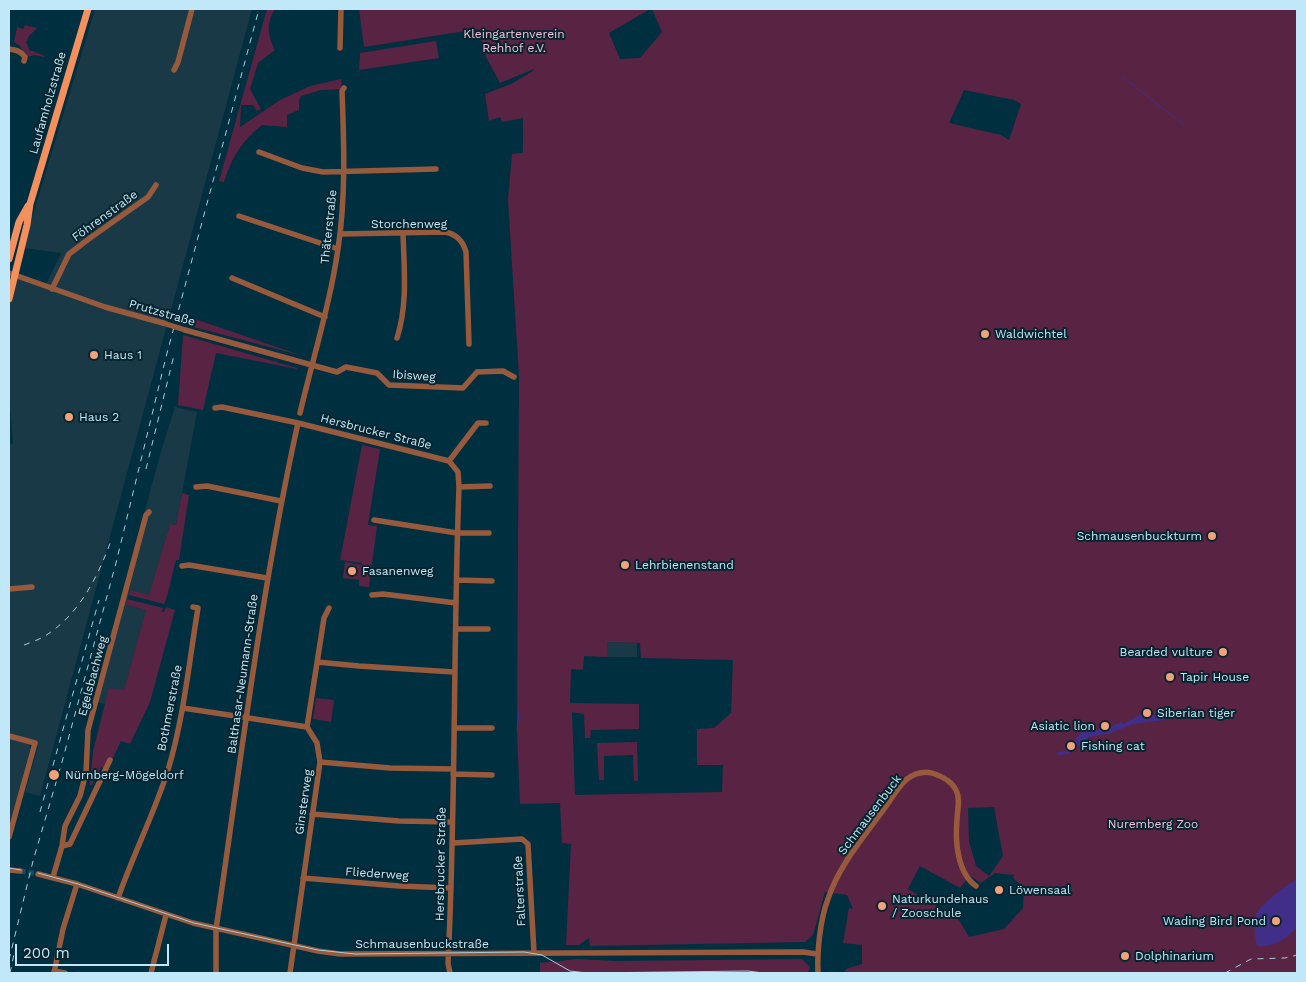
<!DOCTYPE html>
<html>
<head>
<meta charset="utf-8">
<style>
  body { margin:0 }
  #map { position:relative; width:1306px; height:982px; overflow:hidden; background:#002f40; font-family:"Work Sans",sans-serif }
  canvas { display:block }
  .frame { position:absolute; inset:0; border:10px solid #c0e8f9; pointer-events:none }
  .scale { position:absolute; left:15px; top:944px; width:154px; height:22px; box-sizing:border-box; border:2px solid #c0e8f9; border-top:0; padding-left:6px; font-size:15px; line-height:18px; white-space:nowrap; color:#c0e8f9; -webkit-text-stroke:4px #08242e; paint-order:stroke }
</style>
</head>
<body>
<div id="map">
<canvas width="1306" height="982"></canvas>
<div class="frame"></div>
<div class="scale">200 m</div>
</div>
<script>
const ctx = document.querySelector('canvas').getContext('2d');
ctx.lineJoin = 'round';
function fillPath(path, color) { ctx.fillStyle = color; ctx.fill(path, 'evenodd'); }
function stroke(path, color, width, dash) { ctx.strokeStyle = color; ctx.lineWidth = width; ctx.lineCap = dash ? 'butt' : 'round'; ctx.setLineDash(dash || []); ctx.stroke(path); }
function write(font, color, halo, rows, align = 'center') {
  ctx.font = font + ' "Work Sans",sans-serif'; ctx.lineWidth = 4; ctx.setLineDash([]); ctx.textBaseline = 'middle'; ctx.strokeStyle = halo; ctx.fillStyle = color; for (const [text, x, y, turn = 0] of rows) {
    ctx.save(); ctx.translate(x, y); ctx.rotate((+turn || 0) * Math.PI / 180); ctx.textAlign = isNaN(turn) ? turn : align; if (halo) ctx.strokeText(text, 0, 0); ctx.fillText(text, 0, 0); ctx.restore();
  }
}
const built = new Path2D(`
  M95 9H252L40 796 25 792 38 746 29 745 30 749 9 828V443L13 444 9 390V310L16 277 46 285 61 253 23 248Z
  M175 407 197 412 176 525 170 524 149 596 130 590 126 605 146 610 124 691 110 688 105 704 93 701 162 448Z
  M607 642 637 643V657H607Z`);
const green = new Path2D(`
  M267 9H275C266 23 267 35 275 50L258 63 250 89 261 109 257 111 253 105H241L240 127 280 100 310 86 341 79 342 89 321 90 301 96 299 101V110L287 115V127L262 125C241 142 232 157 224 182L219 181Z
  M359 9H650L609 33 620 59 640 58 662 32 652 9H1297V973H844L846 969 862 964V945L843 943 849 908 853 909 847 895 825 892 813 935 805 942 590 946 589 938 579 945H566L571 844 562 843 560 803 520 804 517 732 519 376 508 200 512 154 523 153V118L502 122 500 117 489 121 485 94 511 84 533 71 534 69 500 83 486 57 478 29 364 47ZM964 90 1014 100 1021 104 1009 140 1001 135 949 123ZM607 642 640 643 641 658 733 660 731 713 714 728 697 729V765H723L722 792 575 795 572 712 584 714 585 738H590L591 730 639 729V704L570 703 571 669 583 670 584 656 607 657ZM994 807 1003 856 989 876 976 866 969 841 968 808ZM920 866 960 888 970 876 981 883 995 873 1014 875 1013 878 1024 888 1023 908 1004 929 969 937 959 920 908 889Z
  M25 25 37 28 29 36 26 42 30 51H33L45 56 44 57 34 55 27 57 19 45 14 42 17 27 23 29Z
  M436 41 439 58 359 70 360 53Z
  M189 317 303 356 186 325Z
  M183 335 297 368V369L216 353 203 410 178 405Z
  M362 445 380 449 368 525 377 526 369 587 359 586V580L343 578 345 562 361 565 362 563 340 560Z
  M182 493 189 495 179 560H176L166 600 164 604 129 595 130 590 149 595 170 524 176 525Z
  M127 599 163 608 162 612H164L166 607 175 610 150 702 130 744 121 741 112 760 104 768 101 767 92 785H90L93 751 109 688 124 690 146 610 126 605Z
  M316 698 334 700 331 722 313 719Z
  M637 742 638 781H634L633 755 604 756V780H599L597 743Z
  M578 959 615 961 802 959 810 967 808 973H540V963Z`);
const water = new Path2D(`
  M1146 714 1164 716 1165 720 1133 724 1111 733 1089 737 1069 754 1058 755V752C1075 751 1072 740 1082 732 1089 727 1095 730 1102 730 1108 729 1115 724 1121 722L1123 724 1140 715Z
  M1297 879V928C1285 939 1274 948 1257 946 1255 936 1253 926 1256 915 1260 904 1287 885 1297 879Z`);
const stream = new Path2D(`
  M1123 77 1184 125
  M1216 143V144
  M517 730 519 711`);
const minorTunnel = new Path2D(`
  M20 871 38 874`);
const minor = new Path2D(`
  M340 48 341 9
  M9 49C16 50 21 51 25 57L24 61
  M174 70 178 62 192 9
  M259 152 302 168 323 172 436 169
  M239 216 338 249
  M340 234 445 232C456 234 463 241 466 252L469 344
  M9 273 105 307 163 323
  M232 278 325 317
  M52 289 69 254 90 238 148 197 156 185
  M185 330 337 372 346 367 377 373 389 385 463 388 477 372 503 371 514 377
  M397 338C408 304 404 268 403 233
  M215 408 222 407 298 423 449 461 458 472 459 487C453 646 456 805 448 963L450 973
  M300 413C313 358 330 304 338 249 346 197 344 143 342 91L344 88
  M449 461 478 423H486
  M196 487 207 486 281 501
  M459 487 490 486
  M374 520 457 533H489
  M182 566 189 565 267 578
  M457 580 492 581
  M9 589 32 587
  M372 595 383 594 456 603
  M456 629H488
  M317 662 359 666 454 672
  M183 708 307 727
  M454 728H492
  M9 736 35 743 9 837
  M320 762 390 768 453 769
  M453 774 492 775
  M312 814 399 821 452 822
  M453 843 522 839 528 844 534 953
  M62 846 65 826 80 796 86 773 88 730 146 515 149 512
  M9 870 20 871
  M38 874 77 884 193 923 318 951 340 954 803 952 817 954
  M53 877 62 846 70 844 110 760
  M303 878 399 886 451 888
  M118 898C133 855 154 814 168 770 184 717 189 662 198 608L193 607
  M54 971 65 973
  M54 973 63 929 77 884
  M151 973 166 915
  M216 973V929C241 760 261 590 298 423
  M290 973 320 762 317 743 307 727 324 618 329 608
  M818 973C817 951 820 920 828 899 839 865 864 837 884 809 891 800 898 786 907 779 914 774 923 771 932 773 941 776 952 781 956 790 961 799 957 810 957 820 955 840 957 873 976 886`);
const major = new Path2D(`
  M9 259 19 222 28 206
  M9 299 27 225 30 204 88 9`);
const tram = new Path2D(`
  M9 868 21 870
  M38 873 78 884 194 923 318 950 355 954 524 952 542 955 570 971 587 973 748 971 763 973`);
const rail = new Path2D(`
  M146 469 174 355
  M24 645C32 642 41 639 48 634 81 612 99 574 112 538
  M40 812 99 600
  M9 960 33 861 62 762 116 563 166 357 259 9
  M10 973 14 954
  M1225 973 1251 959 1285 958 1297 955`);
const minorBridge = new Path2D(`
  M163 323 185 330`);
const markers = [
  [985,334,5,"#f1a27b"],
  [94,355,5,"#f1a27b"],
  [69,417,5,"#f1a27b"],
  [1212,536,5,"#f1a27b"],
  [625,565,5,"#f1a27b"],
  [352,571,5,"#f1a27b"],
  [1223,652,5,"#f1a27b"],
  [1170,677,5,"#f1a27b"],
  [1147,713,5,"#f1a27b"],
  [1105,726,5,"#f1a27b"],
  [1071,746,5,"#f1a27b"],
  [54,775,6,"#f1a27b"],
  [999,890,5,"#f1a27b"],
  [882,906,5,"#f1a27b"],
  [1276,921,5,"#f1a27b"],
  [1125,956,5,"#f1a27b"]
];
const parkNames = [
  ["Kleingartenverein",514,34],
  ["Rehhof e.V.",514,48],
  ["Nuremberg Zoo",1153,824]
];
const streetNames = [
  ["Laufamholzstraße",48,103,-74],
  ["Föhrenstraße",105,216,-36],
  ["Storchenweg",409,224],
  ["Thäterstraße",329,227,-84],
  ["Prutzstraße",162,313,16],
  ["Ibisweg",414,376,4],
  ["Hersbrucker Straße",376,432,14],
  ["Balthasar-Neumann-Straße",243,674,-82],
  ["Egelsbachweg",93,676,-75],
  ["Bothmerstraße",170,708,-79],
  ["Ginsterweg",304,802,-82],
  ["Schmausenbuck",870,815,-53],
  ["Hersbrucker Straße",441,864,-89],
  ["Fliederweg",377,874,4],
  ["Falterstraße",520,891,-93],
  ["Schmausenbuckstraße",422,944]
];
const poiNames = [
  ["Waldwichtel",995,334],
  ["Haus 1",104,355],
  ["Haus 2",79,417],
  ["Schmausenbuckturm",1202,536,"right"],
  ["Lehrbienenstand",635,565],
  ["Fasanenweg",362,571],
  ["Bearded vulture",1213,652,"right"],
  ["Tapir House",1180,677],
  ["Siberian tiger",1157,713],
  ["Asiatic lion",1095,726,"right"],
  ["Fishing cat",1081,746],
  ["Nürnberg-Mögeldorf",65,775],
  ["Löwensaal",1009,890],
  ["Naturkundehaus",892,899],
  ["/ Zooschule",892,913],
  ["Wading Bird Pond",1266,921,"right"],
  ["Dolphinarium",1135,956]
];
fillPath(built, '#1a3946');
fillPath(green, '#592343');
fillPath(water, '#402e89');
stroke(stream, '#402e89', 1);
stroke(minorTunnel, '#1d4b5c', 5.5, [5.5, 3]);
stroke(minor, '#975a3c', 5.5);
stroke(major, '#f4905d', 7);
stroke(tram, '#a5cedf', 1);
stroke(rail, '#a5cedf', 1, [6, 6]);
stroke(minorBridge, '#975a3c', 5.5);
for (const [x, y, r, color] of markers) { const dot = new Path2D(); dot.arc(x, y, r, 0, 2 * Math.PI); ctx.fillStyle = color; ctx.fill(dot); stroke(dot, '#08242e', 2); }
write('12px', '#f5c0db', '#08242e', parkNames);
write('12px', '#c0e8f9', '#08242e', streetNames);
write('12px', '#c0e8f9', '#08242e', poiNames, 'left');
</script>
</body>
</html>
